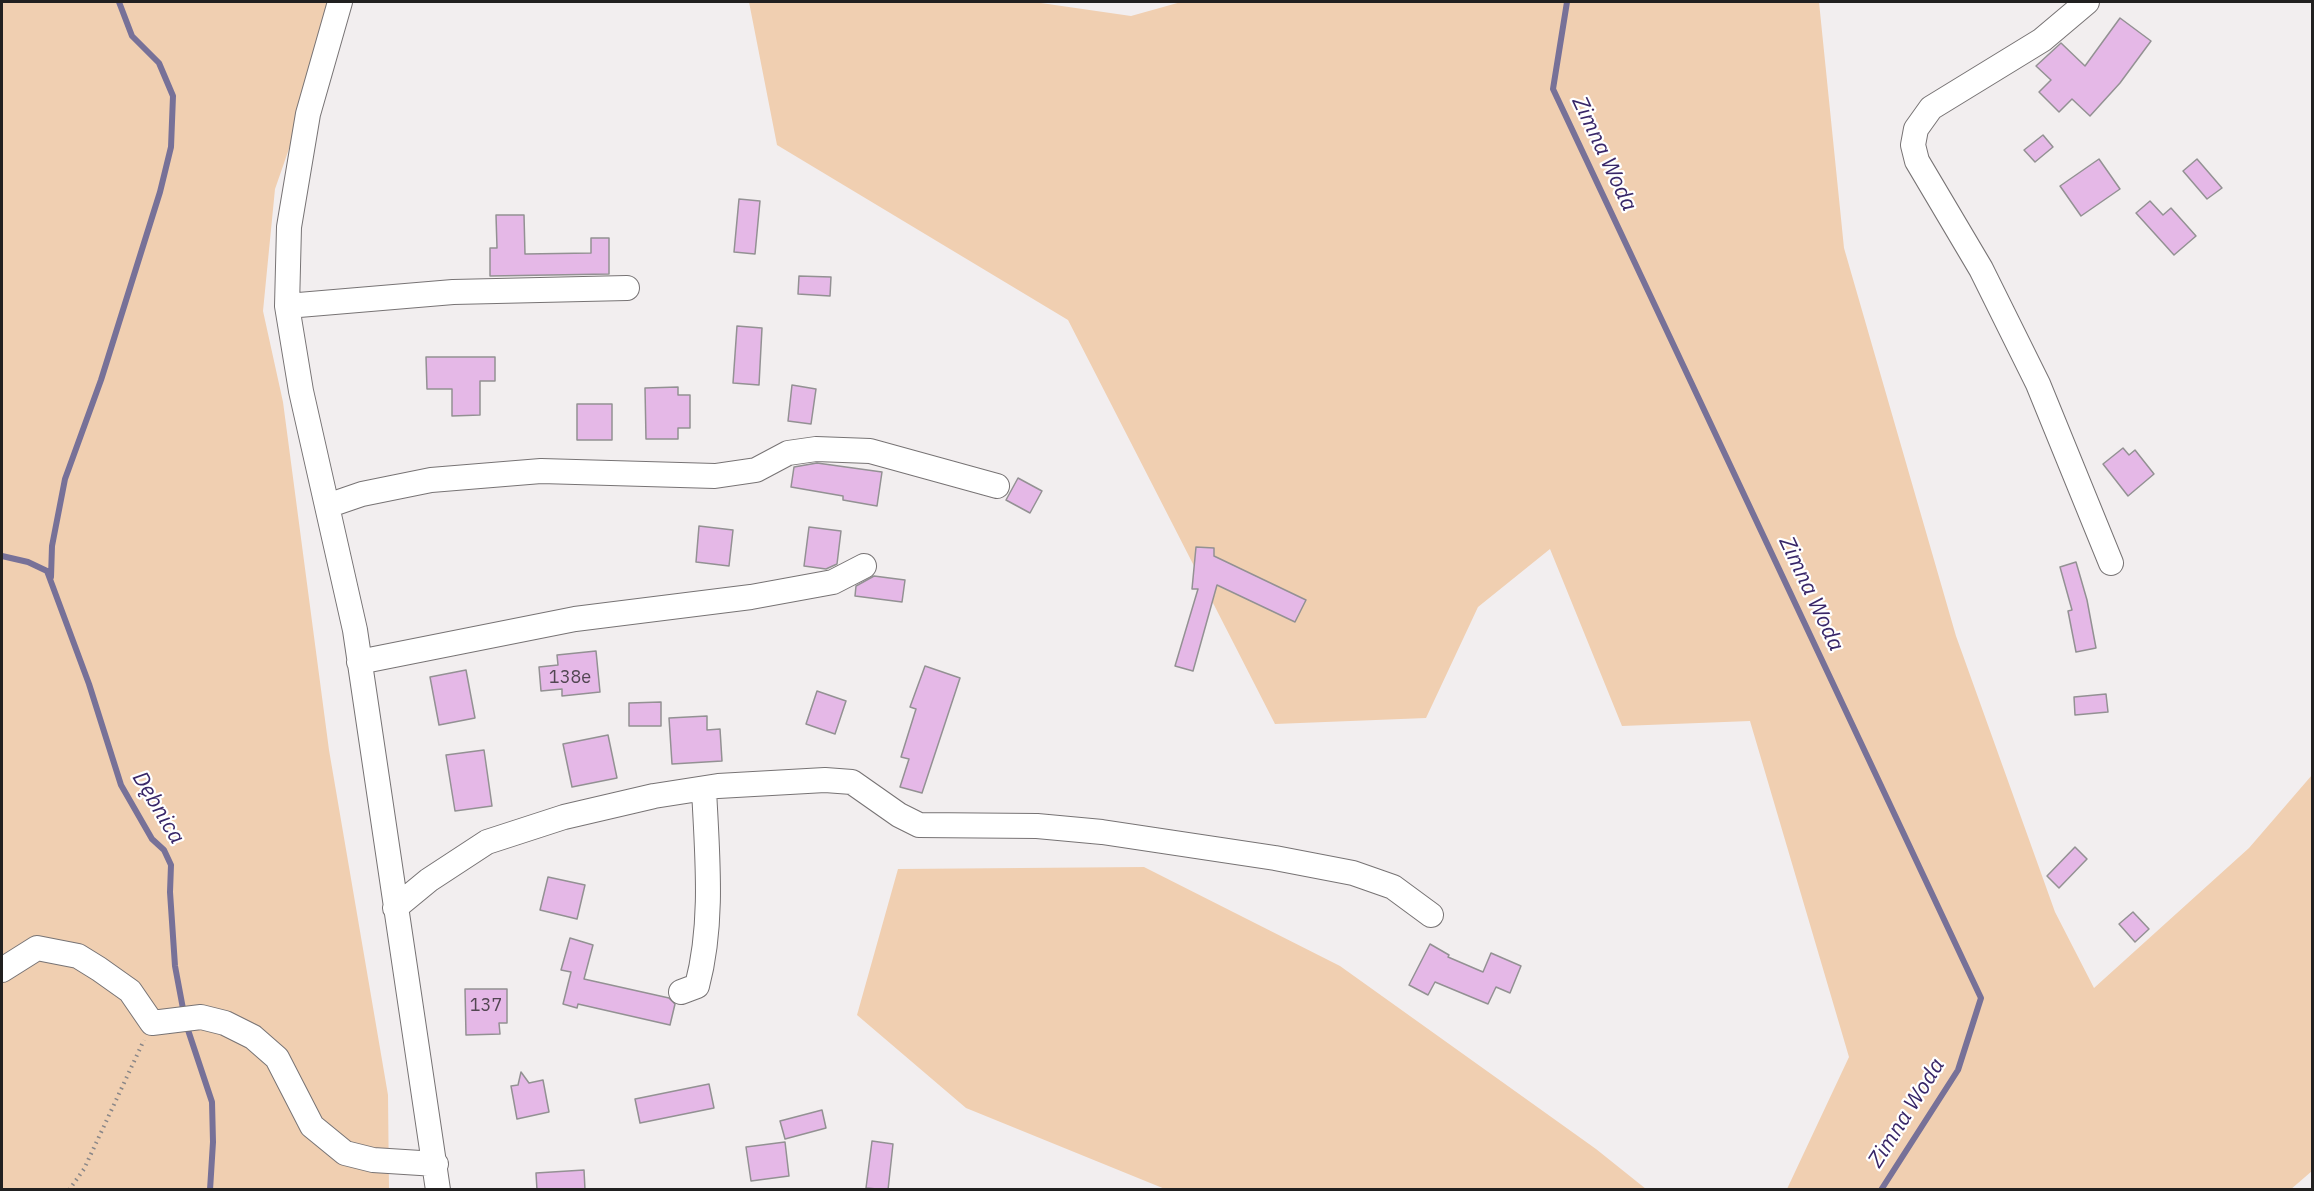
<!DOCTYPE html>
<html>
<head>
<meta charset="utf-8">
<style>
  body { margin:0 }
  #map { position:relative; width:2314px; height:1191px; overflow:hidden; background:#f2eeef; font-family:"IBM Plex Sans",sans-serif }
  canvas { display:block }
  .frame { position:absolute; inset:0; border:3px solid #212020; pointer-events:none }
</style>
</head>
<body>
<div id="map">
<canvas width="2314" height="1191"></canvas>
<div class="frame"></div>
</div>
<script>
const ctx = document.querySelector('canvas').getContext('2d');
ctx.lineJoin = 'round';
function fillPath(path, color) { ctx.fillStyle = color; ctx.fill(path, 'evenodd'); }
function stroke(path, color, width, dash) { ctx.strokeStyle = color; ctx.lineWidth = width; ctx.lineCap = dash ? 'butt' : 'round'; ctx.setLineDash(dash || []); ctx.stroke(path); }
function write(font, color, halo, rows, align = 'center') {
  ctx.font = font + ' "IBM Plex Sans",sans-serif'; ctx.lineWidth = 4.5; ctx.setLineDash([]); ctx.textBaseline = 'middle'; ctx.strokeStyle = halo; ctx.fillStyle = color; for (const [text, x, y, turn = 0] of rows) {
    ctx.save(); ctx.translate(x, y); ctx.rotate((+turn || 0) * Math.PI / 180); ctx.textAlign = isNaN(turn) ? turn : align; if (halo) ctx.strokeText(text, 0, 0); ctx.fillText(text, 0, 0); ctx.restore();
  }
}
const green = new Path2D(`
  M2 2H340L275 189 263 311 283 402 329 750 388 1095 389 1189 2 1190Z
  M749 2H1034L1131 16 1181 2H1819L1844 248 1956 636 2055 912 2094 988 2249 848 2312 775V1171L2290 1190 1787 1189 1849 1057 1750 721 1622 726 1550 549 1478 607 1426 718 1275 724 1068 320 777 145Z
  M1144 867 1340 966 1596 1149 1646 1189H1165L966 1108 857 1015 898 869Z`);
const stream = new Path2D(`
  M1567 2 1553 89 1981 998 1958 1070 1881 1190
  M2 556 28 562 47 571 89 684 121 785 152 839 164 850 171 865 170 892 175 966 184 1014
  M51 577 52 546 65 479 101 380 160 192 171 147 173 96 159 63 132 36 119 2
  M186 1024 212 1102 213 1142 210 1190`);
const building = new Path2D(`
  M2120 18 2151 41 2120 83 2090 116 2072 99 2059 112 2039 92 2051 80 2036 66 2061 43 2085 66Z
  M2043 135 2053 147 2035 162 2024 150Z
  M2099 159 2120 189 2081 216 2060 186Z
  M2197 159 2222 188 2207 199 2183 171Z
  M739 199 760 201 755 254 734 252Z
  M2150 201 2163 215 2171 208 2196 236 2174 255 2136 213Z
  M496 215H524L525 254 591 253V238H609V274L490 276V248H497Z
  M799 276 831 277 830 296 798 294Z
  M737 326 762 328 759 385 733 383Z
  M426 357H495V381H480V415L452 416V389H427Z
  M792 385 816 389 811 424 788 421Z
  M678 387V395H690V428H678V439H646L645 388Z
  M577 404H612V440H577Z
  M2123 448 2129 455 2135 450 2154 474 2128 496 2103 464Z
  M817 463 882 472 877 506 843 500V496L791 487 794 467Z
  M1018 478 1042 491 1030 513 1006 500Z
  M699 526 733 530 729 566 696 562Z
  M809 527 841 531 837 564 826 569 804 566Z
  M1196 547 1214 548V556L1306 600 1295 622 1217 585 1193 671 1175 666 1198 589H1192Z
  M2076 562 2087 600 2096 648 2076 652 2068 611 2072 610 2060 567Z
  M874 576 905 580 902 602 855 596 856 586Z
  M596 651 600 692 562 696V689L541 691 539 667 558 665 557 655Z
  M925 666 960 678 922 793 900 787 909 759 901 757 916 709 910 707Z
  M466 670 475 718 439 725 430 677Z
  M817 691 846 701 835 734 806 724Z
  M2106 694 2108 712 2075 715 2074 697Z
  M661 702V726H629V703Z
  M707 716V730L720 729 722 761 672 764 669 718Z
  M608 735 617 778 572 787 563 744Z
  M484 750 492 806 455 811 446 755Z
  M2075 847 2087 859 2059 888 2047 876Z
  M548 877 585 885 577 919 540 910Z
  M2133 912 2149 929 2135 942 2119 924Z
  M570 938 593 945 584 979 669 998 675 1004 670 1025 578 1004 577 1008 563 1004 571 972 561 970Z
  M1430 944 1449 955 1448 957 1483 972 1491 953 1521 966 1510 993 1496 987 1488 1004 1435 982 1428 995 1409 985Z
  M465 989H507V1023H499L500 1034 466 1035Z
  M521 1072 529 1083 543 1080 549 1112 517 1119 511 1086 518 1085Z
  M709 1084 714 1108 640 1123 635 1099Z
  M822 1110 826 1128 785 1139 780 1121Z
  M872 1141 893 1144 888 1190 866 1188Z
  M785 1142 789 1176 751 1181 746 1147Z
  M584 1170 585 1190H537L536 1173Z`);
const path = new Path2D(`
  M69 1190 84 1169 144 1040`);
const minor = new Path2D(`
  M340 2 308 114 289 227 287 306 301 391 355 630 438 1190
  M2087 2 2042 40 1931 108 1916 129 1913 145 1917 161 1981 269 2038 384 2111 563
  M287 306 453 292 627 288
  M327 506 362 494 431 480 541 471 715 476 756 470 788 453 816 449 870 451 997 486
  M359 662 575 619 751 597 833 582 864 566
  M395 908 429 880 487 842 564 817 654 796 718 786 825 780 852 782 899 815 919 825 1037 826 1102 832 1275 858 1353 873 1393 887 1431 915
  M2 970 37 948 78 956 99 969 130 991 152 1023 201 1017 225 1023 253 1037 277 1058 312 1126 345 1153 373 1160 436 1164
  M681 992 697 986C714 922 707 854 704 789`);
const numberNames = [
  ["138e",570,678],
  ["137",486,1006]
];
const waterNames = [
  ["Zimna Woda",1604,154,65],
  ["Zimna Woda",1811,594,65],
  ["Dębnica",158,808,59],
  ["Zimna Woda",1907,1113,-58]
];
fillPath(green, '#f0cfb1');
stroke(stream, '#777198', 6);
fillPath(building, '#e5b8e7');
stroke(building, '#939193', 1.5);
stroke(minor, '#777374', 26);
stroke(path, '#898687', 4, [1.5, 4.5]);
stroke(minor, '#fff', 24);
write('18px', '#524652', null, numberNames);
write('italic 22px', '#382668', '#fff', waterNames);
</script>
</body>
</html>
